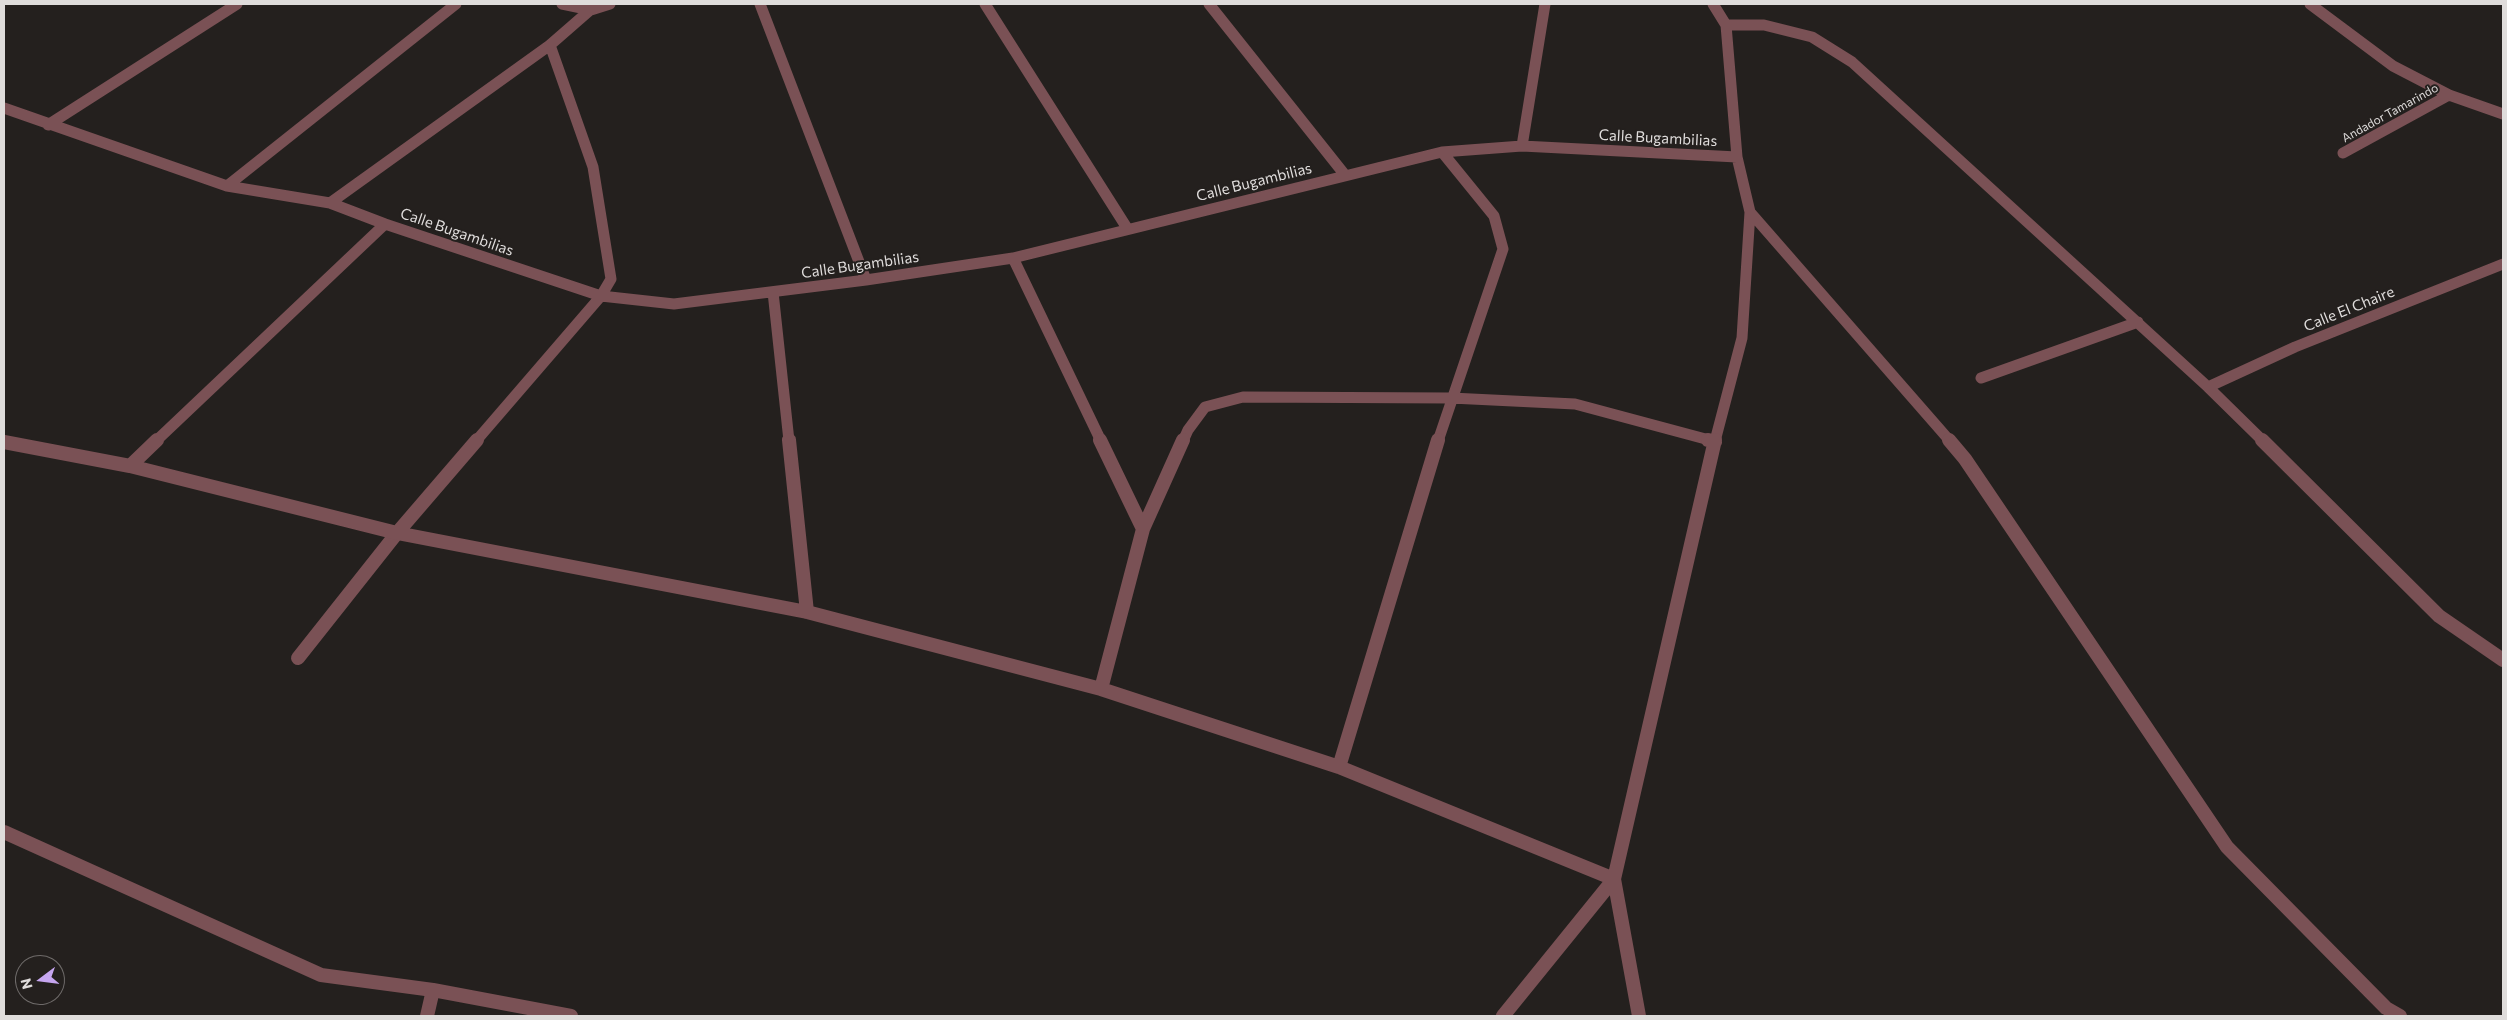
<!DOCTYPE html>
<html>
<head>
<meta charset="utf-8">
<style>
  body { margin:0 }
  #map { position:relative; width:2507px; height:1020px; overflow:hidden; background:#24201e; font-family:Commissioner,sans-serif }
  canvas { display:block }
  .frame { position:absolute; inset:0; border:5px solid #dfdcdb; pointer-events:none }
  .north { position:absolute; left:15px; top:955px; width:50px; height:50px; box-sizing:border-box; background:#24201e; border:1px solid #6f6b6a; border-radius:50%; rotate:255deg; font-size:14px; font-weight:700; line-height:20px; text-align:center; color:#dfdcdb }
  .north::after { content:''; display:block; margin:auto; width:18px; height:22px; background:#c6a6f0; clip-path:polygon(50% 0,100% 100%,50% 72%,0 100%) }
</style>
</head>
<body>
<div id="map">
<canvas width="2507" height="1020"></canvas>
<div class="frame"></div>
<div class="north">N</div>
</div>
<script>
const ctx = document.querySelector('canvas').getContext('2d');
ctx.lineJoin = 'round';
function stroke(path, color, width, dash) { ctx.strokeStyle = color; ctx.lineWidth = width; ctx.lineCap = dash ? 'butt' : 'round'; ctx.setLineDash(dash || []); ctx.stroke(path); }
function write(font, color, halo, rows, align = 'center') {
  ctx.font = font + ' Commissioner,sans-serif'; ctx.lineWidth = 4; ctx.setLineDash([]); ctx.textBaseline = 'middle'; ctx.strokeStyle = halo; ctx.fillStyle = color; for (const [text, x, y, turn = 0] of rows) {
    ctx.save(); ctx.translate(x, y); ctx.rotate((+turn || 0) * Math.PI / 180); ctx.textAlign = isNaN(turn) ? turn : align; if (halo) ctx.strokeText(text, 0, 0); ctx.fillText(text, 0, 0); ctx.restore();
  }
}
const service = new Path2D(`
  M298 658 397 533`);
const minorFar1 = new Path2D(`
  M562 4 591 10 610 4
  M760 4 866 280
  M985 4 1127 228
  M1209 4 1345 175
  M1713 4 1726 25 1737 157 1750 212 1742 338 1715 441
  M2310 4 2393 66 2449 95 2503 114
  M1726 25H1764L1812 37 1852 62 2208 387 2263 441
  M4 108 227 186 330 203 385 224 601 296 674 304 866 280 1013 258 1442 152 1522 146 1737 157
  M48 125 237 4
  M1522 146 1545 4
  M2343 153 2449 95
  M227 186 456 4
  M330 203 550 45 597 4
  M1750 212 1950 441
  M1013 258 1101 441
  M773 292 789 441
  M1981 378 2138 322
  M2208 387 2295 347 2503 264
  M156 441 385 224
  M476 441 601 296 611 279 593 167 550 45
  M1183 441 1188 430 1205 407 1243 397 1451 398 1575 404 1713 441
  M1438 441 1503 249 1494 216 1442 152`);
const minor = new Path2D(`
  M789 440 807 612
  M1100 440 1143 529 1101 689
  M1708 440 1715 442
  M1949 440 1965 459 2227 847 2386 1008 2400 1016
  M2262 440 2439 616 2503 660
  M4 442 130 466 397 533 807 612 1101 689 1339 767 1614 879 1639 1016
  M130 466 157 440
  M1143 529 1183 440
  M397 533 477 440
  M1339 767 1438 440
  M4 832 321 975 433 990 571 1016
  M427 1016 433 990
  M1503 1016 1614 879 1715 440`);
const farStreetnames = [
  ["Andador Tamarindo",2390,113,-29]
];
const streetNames = [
  ["Calle Bugambilias",1658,138,3],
  ["Calle Bugambilias",1254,182,-14],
  ["Calle Bugambilias",457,232,19],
  ["Calle Bugambilias",860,265,-8],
  ["Calle El Chaire",2349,309,-22]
];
stroke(service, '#7a5155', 14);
stroke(minorFar1, '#7a5155', 11);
stroke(minor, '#7a5155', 14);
write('12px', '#dfdcdb', '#24201e', farStreetnames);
write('15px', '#dfdcdb', '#24201e', streetNames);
</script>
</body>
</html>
